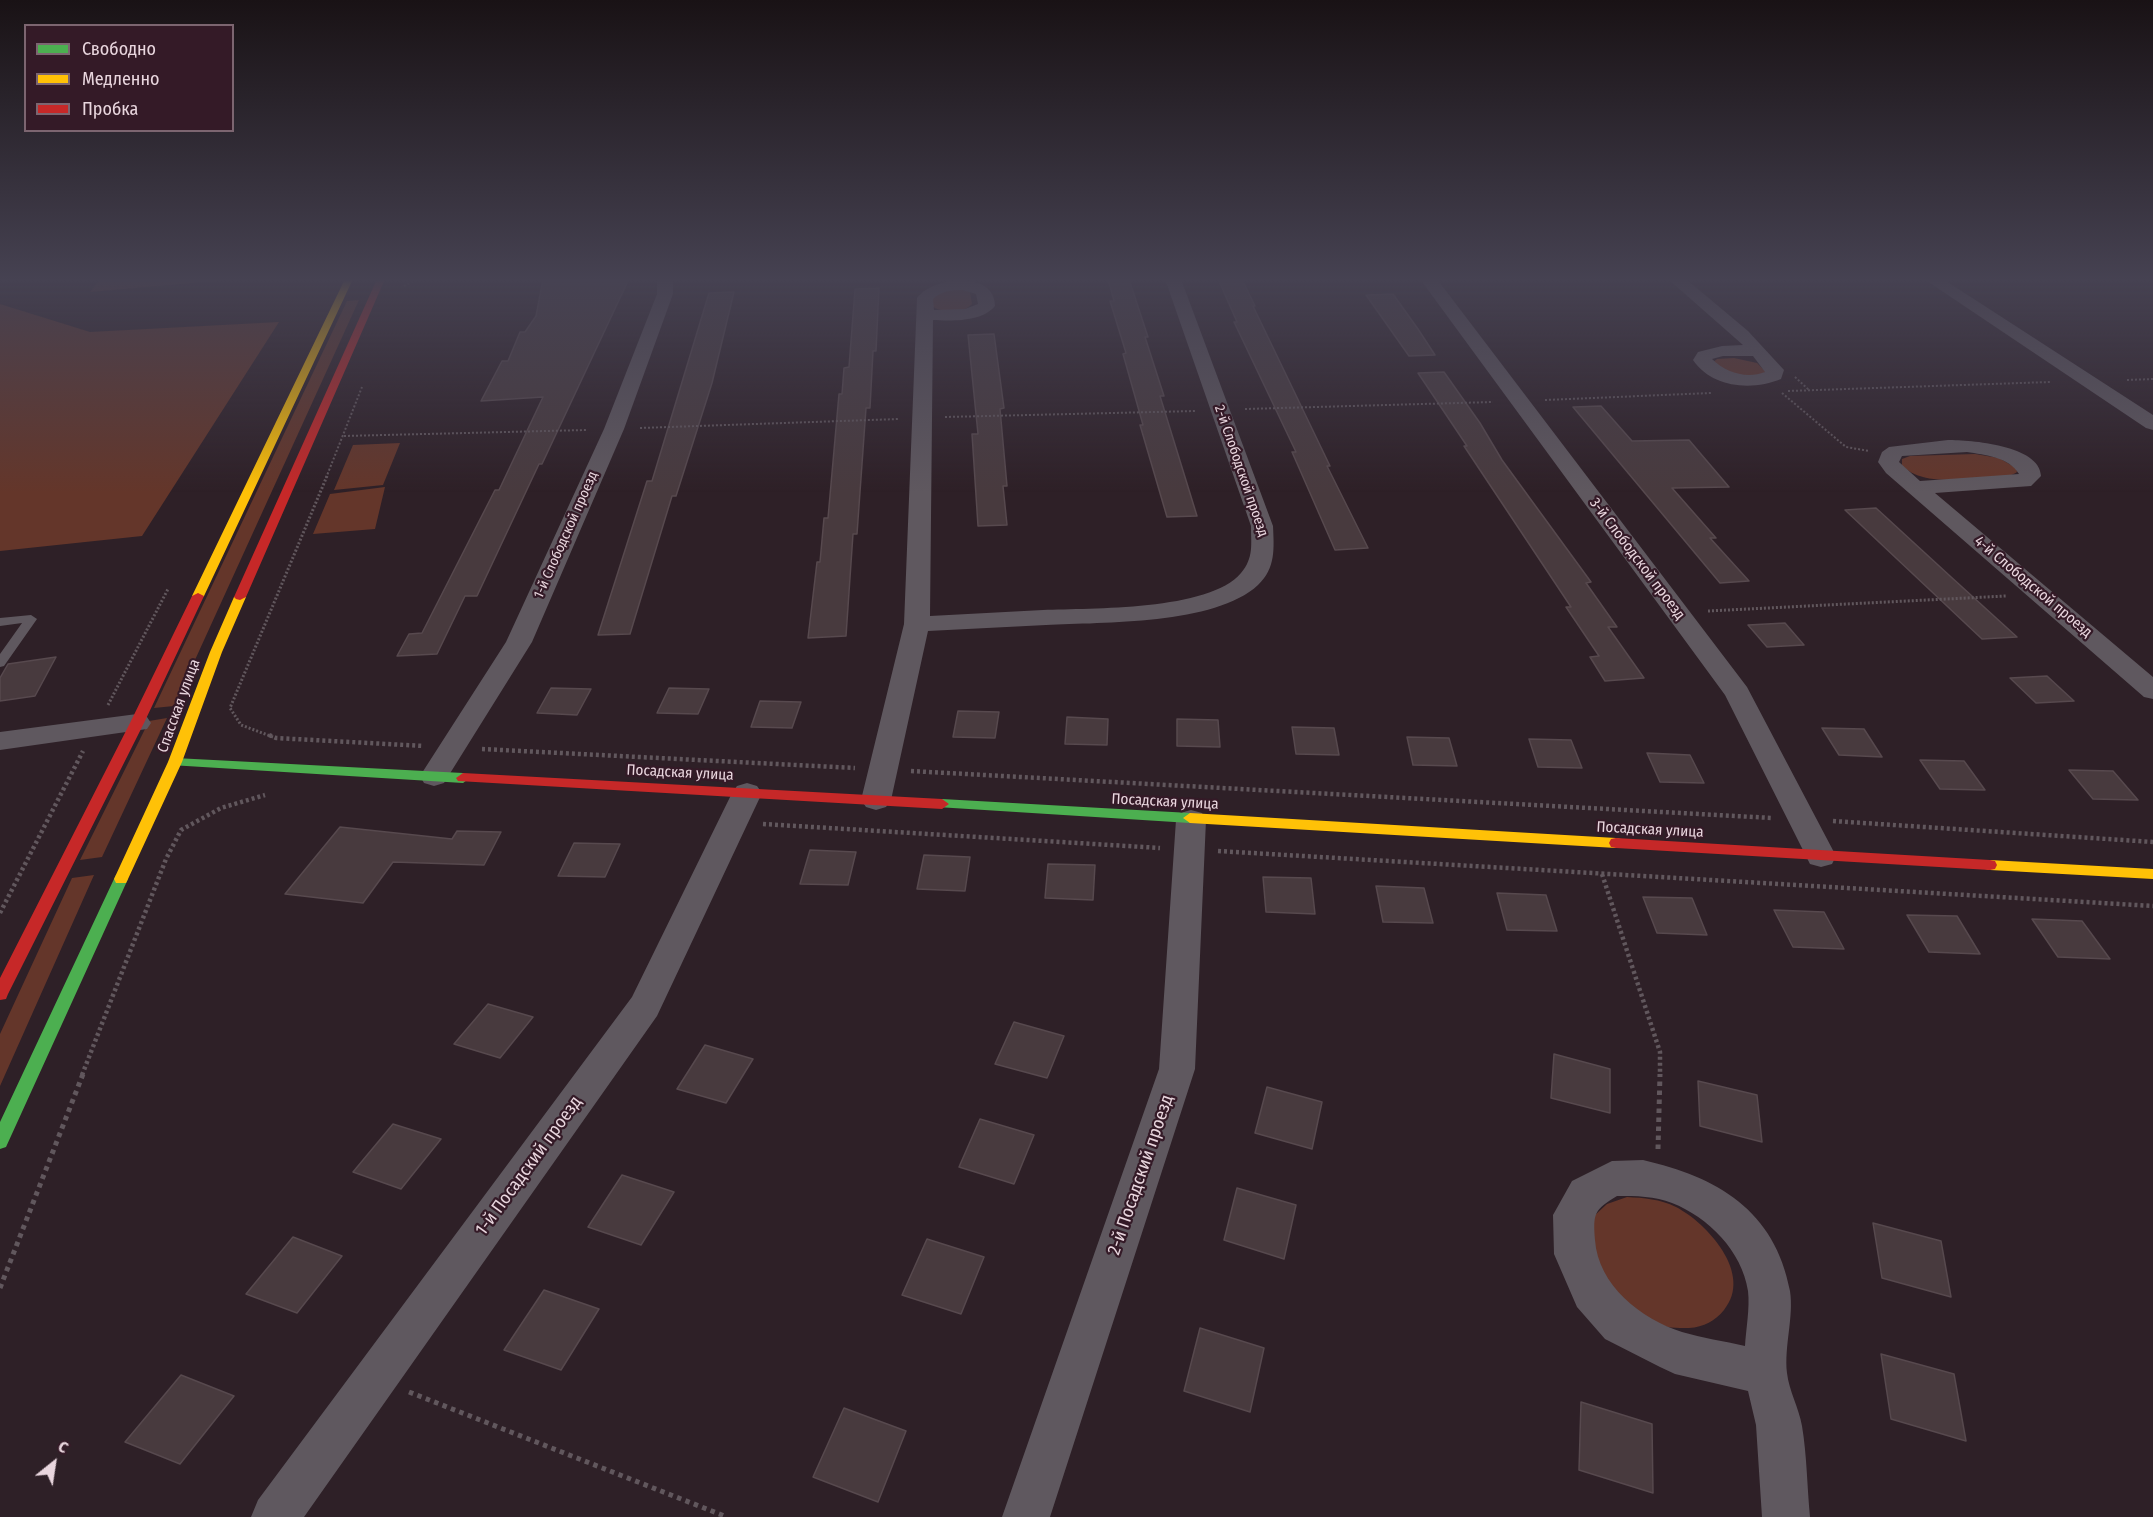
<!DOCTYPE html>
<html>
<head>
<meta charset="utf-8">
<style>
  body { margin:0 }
  #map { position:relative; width:2153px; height:1517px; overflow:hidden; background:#2e2027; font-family:"Fira Sans Condensed",sans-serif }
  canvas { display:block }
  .legend { position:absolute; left:24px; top:24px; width:210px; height:108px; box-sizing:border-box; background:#341a27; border:2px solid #7c6570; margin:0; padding:8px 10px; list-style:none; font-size:18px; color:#e9d6de }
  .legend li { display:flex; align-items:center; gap:12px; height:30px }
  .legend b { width:30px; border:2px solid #7c6570 }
  .north { position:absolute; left:24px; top:1433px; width:60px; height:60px; -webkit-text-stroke:4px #341a27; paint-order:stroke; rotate:30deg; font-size:16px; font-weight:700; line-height:24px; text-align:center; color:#e9d6de }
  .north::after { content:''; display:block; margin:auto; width:21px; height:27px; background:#e9d6de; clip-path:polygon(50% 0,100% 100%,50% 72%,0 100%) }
</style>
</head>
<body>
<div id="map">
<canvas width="2153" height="1517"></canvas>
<ul class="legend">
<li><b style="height:8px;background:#4caf50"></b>Свободно</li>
<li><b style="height:8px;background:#ffc107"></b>Медленно</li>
<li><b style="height:8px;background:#c62828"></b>Пробка</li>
</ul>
<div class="north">С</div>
</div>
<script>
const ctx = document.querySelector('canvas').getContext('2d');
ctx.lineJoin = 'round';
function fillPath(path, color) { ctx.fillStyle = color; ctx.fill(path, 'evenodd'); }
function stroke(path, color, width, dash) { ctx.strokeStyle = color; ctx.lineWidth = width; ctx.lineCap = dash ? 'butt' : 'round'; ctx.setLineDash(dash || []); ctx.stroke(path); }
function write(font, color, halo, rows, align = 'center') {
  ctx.font = font + ' "Fira Sans Condensed",sans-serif'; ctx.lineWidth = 4.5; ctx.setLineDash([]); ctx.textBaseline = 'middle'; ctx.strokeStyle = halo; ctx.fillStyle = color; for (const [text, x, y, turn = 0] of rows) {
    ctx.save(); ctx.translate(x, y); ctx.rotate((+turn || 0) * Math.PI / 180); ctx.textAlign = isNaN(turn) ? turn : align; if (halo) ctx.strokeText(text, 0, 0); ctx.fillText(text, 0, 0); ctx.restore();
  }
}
const green = new Path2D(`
  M100 279H239L90 292Z
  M953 287 970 292 972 304C963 314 944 313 933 307L932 295Z
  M359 300 174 706 154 708 347 301Z
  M0 304 90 332 279 322 142 536 0 551Z
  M1734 358 1757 363 1766 372C1747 382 1729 373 1712 363L1717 359Z
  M400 443 383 485 334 490 353 445Z
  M1975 454 1999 458 2016 468 2017 472C2005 482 1939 482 1923 477 1915 475 1908 471 1902 466V459L1910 456Z
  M385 487 375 529 313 534 330 494Z
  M167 718 102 857 80 860 149 721Z
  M94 875 0 1086V1034L72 878Z
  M1627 1197C1644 1198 1660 1199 1676 1207 1707 1223 1754 1274 1724 1310 1715 1321 1704 1327 1689 1328 1677 1328 1665 1328 1653 1323 1642 1319 1606 1283 1594 1273V1216L1607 1204Z`);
const building = new Path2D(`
  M543 279H629L542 464H539L477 596H465L437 654 397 656 409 634 422 633 495 490H499L543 397 481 401 502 361H508L520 332H525L536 316Z
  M1108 279H1129L1148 337H1145L1164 396H1160L1197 516 1167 517 1140 425H1143L1123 354 1126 353 1110 301H1114Z
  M1218 279H1242L1255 306H1253L1330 466H1327L1368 548 1335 550 1292 452H1296L1234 322H1237Z
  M879 288 876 351H873L870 408H866L857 534H853L846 636 808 638 817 562H820L824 518H828L839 394H842L844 368 849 367 855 289Z
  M734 292 712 383 676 496H672L630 634 598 635 647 481H652L709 293Z
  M1393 294 1418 329 1435 355 1409 356 1366 295Z
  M994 334 1004 408 1000 409 1007 486H1003L1007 525 978 526 972 434H978L968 335Z
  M1444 372 1480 423 1502 460 1591 582 1586 583 1617 627H1608L1644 678 1605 681 1590 657 1599 656 1566 607H1571L1464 446H1467L1418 373Z
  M1601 406 1632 441 1689 440 1729 487 1672 488 1716 538H1710L1749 581 1720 583 1573 407Z
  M1876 508 1950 576 2017 637 1982 639 1845 510Z
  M1785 623 1804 645 1767 647 1748 625Z
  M56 657 35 696 0 701V678L8 664Z
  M2047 676 2074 701 2036 703 2010 678Z
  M551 688 591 689 577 715 537 713Z
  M669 688 709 689 698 714 657 713Z
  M760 701 801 702 792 728 751 727Z
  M958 711 999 712 995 738 953 737Z
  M1067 717 1108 719 1107 745 1065 744Z
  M1177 719 1218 720 1220 747 1177 746Z
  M1292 727 1334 728 1339 755 1296 754Z
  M1822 728 1864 729 1882 757 1839 755Z
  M1407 737 1449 738 1457 766 1413 765Z
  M1529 739 1571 740 1582 768 1538 767Z
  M1647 753 1690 755 1704 783 1660 782Z
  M1920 760 1964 761 1985 790 1940 789Z
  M2069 770 2113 771 2138 800 2093 799Z
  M340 827 452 839 457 831 501 832 484 865 393 862 363 903 285 894Z
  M574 843 620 844 605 877 558 876Z
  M810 850 856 852 848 885 800 884Z
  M924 855 970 857 965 891 917 889Z
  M1048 864 1095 865 1093 900 1045 898Z
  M1263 877 1311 878 1315 914 1266 912Z
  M1376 886 1424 888 1433 923 1383 922Z
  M1497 893 1546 895 1557 931 1507 930Z
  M1643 897 1692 898 1707 935 1657 933Z
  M1774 910 1824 912 1844 949 1793 947Z
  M1907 915 1957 916 1980 954 1929 952Z
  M2032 919 2082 921 2110 959 2058 957Z
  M488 1004 533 1017 500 1058 454 1044Z
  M1014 1022 1064 1036 1047 1078 995 1064Z
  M705 1045 753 1059 726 1103 677 1089Z
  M1554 1054 1610 1069V1113L1551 1098Z
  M1698 1081 1757 1095 1762 1142 1700 1126Z
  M1267 1087 1322 1102 1312 1149 1255 1133Z
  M980 1119 1034 1135 1014 1184 959 1167Z
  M393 1124 441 1139 401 1189 353 1172Z
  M622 1175 674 1192 641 1245 588 1227Z
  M1237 1188 1296 1205 1284 1259 1224 1240Z
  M1873 1223 1941 1241 1951 1297 1882 1278Z
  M293 1237 342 1256 297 1313 246 1294Z
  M927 1239 984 1257 961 1314 902 1295Z
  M544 1290 599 1309 561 1370 504 1350Z
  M1200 1328 1264 1348 1250 1412 1184 1391Z
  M1881 1354 1954 1374 1966 1441 1891 1419Z
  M181 1375 234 1396 180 1464 125 1442Z
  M1581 1402 1652 1424 1653 1493 1579 1470Z
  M844 1408 906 1431 878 1502 813 1477Z`);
const pathFar3 = new Path2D(`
  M404 286 418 279
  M1795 377 1809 390
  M2127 380 2153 379
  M1788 391 2050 382
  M1782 393 1846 447 1869 451
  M1545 400 1711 393
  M1245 409 1493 402
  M945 417 1196 411
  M640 428 899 419
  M344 436 587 430
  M326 478 362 387`);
const pathFar2 = new Path2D(`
  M1708 611 2006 596
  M108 705 168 589
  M273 737 241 725 230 708 327 476`);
const pathFar1 = new Path2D(`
  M269 735 276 738 424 746
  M482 749 855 768
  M911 771 1772 818
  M1833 821 2153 842
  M763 824 1160 848
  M1218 851 2153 906
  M1602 874 1660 1052V1075
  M0 913 83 751
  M82 1075 166 859 181 830 221 808 265 795`);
const path = new Path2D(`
  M1658 1149 1660 1074
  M0 1288 83 1074
  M409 1392 727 1517`);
const lane = new Path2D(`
  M31 615 37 619 4 666 0 667V654L22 623 0 626V618Z`);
const street = new Path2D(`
  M657 279H673V294L624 429 532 642 444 783 434 786 424 783 420 776 506 642 604 429 657 294Z
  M1165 279H1181L1273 526C1274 548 1276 568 1258 585 1215 625 1103 622 1046 625 1007 627 967 629 928 631L891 800 886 807 876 810 866 807 861 800 904 624 917 298C933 276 995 270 995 306 982 322 952 321 933 320L930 616C968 614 1005 612 1043 610 1091 608 1209 611 1241 573 1254 558 1251 544 1251 526ZM962 290 976 294 978 304 965 309 934 310 933 299C941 291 952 290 962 290Z
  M1420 279H1437L1747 687 1836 856 1832 864 1821 867 1810 864 1725 695Z
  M1668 279H1686L1748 331 1784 370 1781 379C1752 391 1712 388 1693 360L1698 352 1722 346 1743 345ZM1723 356H1753L1765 372C1747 379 1726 373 1712 359Z
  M1924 279H1943L2153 415V430L2146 428Z
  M1948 440C1970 440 2040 445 2041 476L2031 486 1935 493 2153 677V699L2144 697 1886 473 1878 462 1882 452 1889 447ZM1967 452C1985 455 2009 457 2019 474L1920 481 1899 462 1902 456Z
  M137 714 147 717 151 723 147 729 0 750V732Z
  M747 783 757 786 762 793 657 1016 304 1517H251L258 1500 632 997 732 793 737 786Z
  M1191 810 1202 813 1206 820 1195 1069 1050 1517H1002L1159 1069 1176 820 1180 813Z
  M1643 1160C1717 1177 1775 1210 1790 1291 1794 1317 1784 1346 1787 1373 1789 1391 1799 1408 1802 1426 1807 1456 1807 1487 1810 1517H1762L1756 1425 1748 1391 1675 1374 1660 1367 1605 1339 1577 1307 1554 1254 1553 1215 1572 1181 1612 1161ZM1617 1196C1636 1196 1655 1196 1672 1203 1708 1217 1742 1251 1748 1291 1750 1308 1746 1329 1745 1346 1724 1341 1702 1338 1682 1332 1641 1319 1598 1285 1595 1240 1593 1213 1594 1210 1617 1196Z`);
const fast = new Path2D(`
  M175 758 463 773 470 778 463 783 170 765 168 762Z
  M942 799 1190 813 1197 818 1190 823 937 807 935 804 937 801Z
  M121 874 126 875 128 879 6 1147 0 1149V1122L114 879 116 875Z`);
const slow = new Path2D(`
  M345 279H353L204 596 202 598H194L192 596Z
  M240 594 246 597 222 652 182 762 128 879 126 883H116L114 879 168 762 210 652 234 597Z
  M1190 813 1616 838 1621 839 1623 843 1621 847 1616 848 1190 823 1183 818Z
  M1990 860 2153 869V879L1990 870 1985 869 1983 865 1985 861Z`);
const jam = new Path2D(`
  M377 279H385L246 597 240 600 236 599 234 597Z
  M198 593 204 596 144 723 8 994 6 999 0 1000V978L130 723 192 596Z
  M463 773 942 799 949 804 942 809 458 781 456 778Z
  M1616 838 1990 860 1995 861 1997 865 1995 869 1990 870 1616 848 1611 847 1609 843 1611 839Z`);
const farStreetnames = [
  ["2-й Слободской проезд",1241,471,71],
  ["1-й Слободской проезд",566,535,-66]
];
const streetNames = [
  ["3-й Слободской проезд",1637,559,53],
  ["4-й Слободской проезд",2033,587,40],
  ["Спасская улица",179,706,-70],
  ["Посадская улица",680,773,3],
  ["Посадская улица",1165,802,3],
  ["Посадская улица",1650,830,3]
];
const nearStreetnames = [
  ["1-й Посадский проезд",529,1166,-54],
  ["2-й Посадский проезд",1141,1175,-71]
];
fillPath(green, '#64362a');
fillPath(building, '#483a3e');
stroke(building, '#57494e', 1.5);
stroke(pathFar3, '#61575d', 2, [2, 2]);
stroke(pathFar2, '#61575d', 3, [2, 2]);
stroke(pathFar1, '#61575d', 4.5, [3, 3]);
stroke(path, '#61575d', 5, [4.5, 4.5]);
fillPath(lane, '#5f585f');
fillPath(street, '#5f585f');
fillPath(fast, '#4caf50');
fillPath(slow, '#ffc107');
fillPath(jam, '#c62828');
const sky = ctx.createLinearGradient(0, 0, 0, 492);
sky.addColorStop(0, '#191215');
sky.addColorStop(0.57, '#464252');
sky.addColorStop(1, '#46425200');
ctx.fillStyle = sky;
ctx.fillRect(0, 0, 2153, 492);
write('14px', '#e9d6de', '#341a27', farStreetnames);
write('15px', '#e9d6de', '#341a27', streetNames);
write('18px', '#e9d6de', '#341a27', nearStreetnames);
</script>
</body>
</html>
